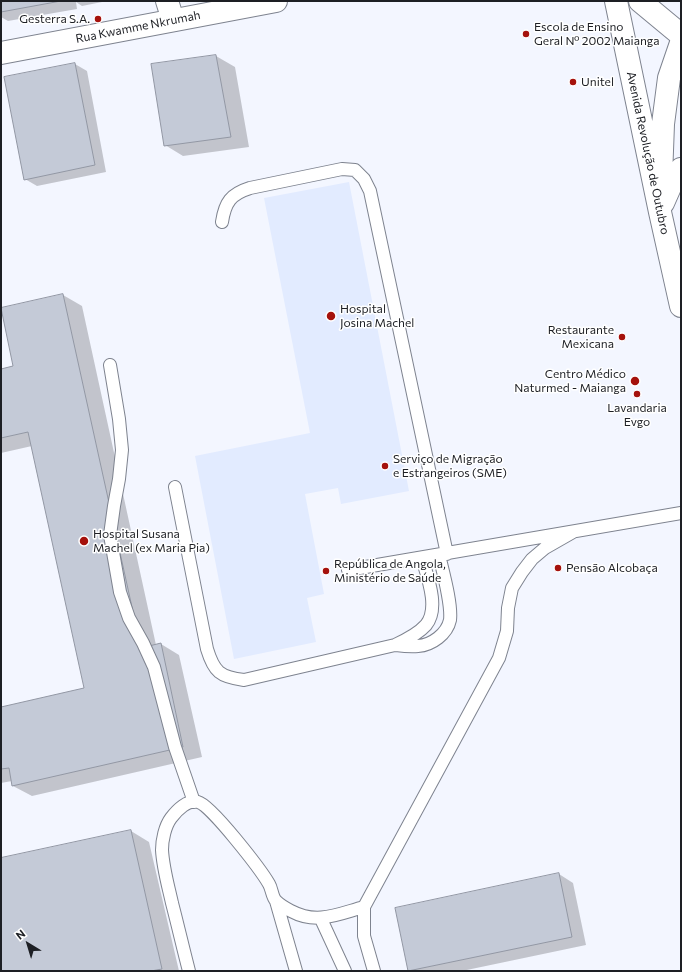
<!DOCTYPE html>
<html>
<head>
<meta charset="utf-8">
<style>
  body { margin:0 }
  #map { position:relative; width:682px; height:972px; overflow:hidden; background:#f3f6ff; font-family:Commissioner,sans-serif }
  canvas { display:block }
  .frame { position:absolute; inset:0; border:2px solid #1d1f24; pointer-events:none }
  .north { position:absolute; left:8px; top:924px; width:40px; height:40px; -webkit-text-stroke:3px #fff; paint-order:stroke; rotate:322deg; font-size:11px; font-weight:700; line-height:16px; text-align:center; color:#1d1f24 }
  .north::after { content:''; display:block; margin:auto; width:14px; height:18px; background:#1d1f24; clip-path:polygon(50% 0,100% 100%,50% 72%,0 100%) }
</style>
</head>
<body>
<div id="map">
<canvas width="682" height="972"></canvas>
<div class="frame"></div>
<div class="north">N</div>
</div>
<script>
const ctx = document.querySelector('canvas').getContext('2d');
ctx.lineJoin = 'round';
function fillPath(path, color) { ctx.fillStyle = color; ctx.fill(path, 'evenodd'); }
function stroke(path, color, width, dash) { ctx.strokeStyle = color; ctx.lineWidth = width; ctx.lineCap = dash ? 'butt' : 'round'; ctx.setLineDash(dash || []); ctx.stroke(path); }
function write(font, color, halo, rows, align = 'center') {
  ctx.font = font + ' Commissioner,sans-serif'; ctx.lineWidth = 3; ctx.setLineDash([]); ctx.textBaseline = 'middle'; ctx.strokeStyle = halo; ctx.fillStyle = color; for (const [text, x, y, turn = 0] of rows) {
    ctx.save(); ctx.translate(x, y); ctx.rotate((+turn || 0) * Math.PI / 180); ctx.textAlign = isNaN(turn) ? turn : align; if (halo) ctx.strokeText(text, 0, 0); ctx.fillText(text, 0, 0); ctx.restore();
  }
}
const built = new Path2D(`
  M349 182 409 491 341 504 338 488 305 494 324 594 307 598 316 642 234 659 195 456 310 433 264 198Z`);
const shadow = new Path2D(`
  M1 1H107L82 6 76 2 77 9 8 21 1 17Z
  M216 56 235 67 249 147 183 156 165 145 152 65Z
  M75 64 87 71 106 172 37 186 25 179Z
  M63 295 82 306 156 645 161 644 179 655 202 757 32 796 13 786 12 781 1 783V708L85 689 32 446 1 453V370L14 367Z
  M131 831 149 842 179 971H1V859Z
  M559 874 573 883 586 945 462 971H409Z`);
const building = new Path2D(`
  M1 1H61L1 12Z
  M216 55 231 137 164 146 151 64Z
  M75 63 95 165 24 180 4 77Z
  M63 294 141 648 161 643 183 747 12 786 9 768 1 769V707L84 688 28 432 1 438V369L13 366 1 308Z
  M131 830 162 969 151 971H1V858Z
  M559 873 572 937 408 971 395 908Z`);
const service = new Path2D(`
  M222 222C225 202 231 194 250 188L342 169 355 170 364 179 370 191 447 554
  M110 365 119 419 122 450 119 479 114 506 110 535 120 592 129 618 143 643 154 667 175 747 194 802
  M175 487 207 649C214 672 220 677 244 680L395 645C406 640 418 634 426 625 440 608 427 576 422 558
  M348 570 681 513
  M396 645C403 646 411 647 418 646 432 645 447 634 450 620 452 604 443 572 439 555
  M276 901 296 971
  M321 919 345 971
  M189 971C183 948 178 926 172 903 168 885 163 868 162 850 162 840 165 826 171 818 177 810 188 799 198 802 211 805 261 870 269 884 272 889 272 897 276 901 280 905 287 909 291 911 317 925 338 914 364 907
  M374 971 364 936V907L499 658 507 631 508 608 512 588 522 572 532 559 545 548 573 532`);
const minor = new Path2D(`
  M167 1 173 20`);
const tertiary = new Path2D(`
  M640 1 681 35
  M1 53 276 1`);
const secondary = new Path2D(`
  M616 1 660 212 681 306
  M661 177 663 124 669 78 681 43
  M663 203 674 178 681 169`);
const markers = [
  [98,19,4,"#a5110c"],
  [526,34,4,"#a5110c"],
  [573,82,4,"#a5110c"],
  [331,316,5,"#a5110c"],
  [622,337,4,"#a5110c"],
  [635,381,5,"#a5110c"],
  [637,394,4,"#a5110c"],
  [385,466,4,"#a5110c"],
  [84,541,5,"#a5110c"],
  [558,568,4,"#a5110c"],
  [326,571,4,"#a5110c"]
];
const poiNames = [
  ["Gesterra S.A.",90,19,"right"],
  ["Escola de Ensino",534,27],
  ["Geral Nº 2002 Maianga",534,41],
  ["Unitel",581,82],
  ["Hospital",340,309],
  ["Josina Machel",340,323],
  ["Restaurante",614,330,"right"],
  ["Mexicana",614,344,"right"],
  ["Centro Médico",626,374,"right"],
  ["Naturmed - Maianga",626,388,"right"],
  ["Lavandaria",637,408,"center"],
  ["Evgo",637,422,"center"],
  ["Serviço de Migração",393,459],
  ["e Estrangeiros (SME)",393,473],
  ["Hospital Susana",93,534],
  ["Machel (ex Maria Pia)",93,548],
  ["República de Angola,",334,564],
  ["Ministério de Saúde",334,578],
  ["Pensão Alcobaça",566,568]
];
const streetNames = [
  ["Rua Kwamme Nkrumah",138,27,-11],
  ["Avenida Revolução de Outubro",648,153,78]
];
fillPath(built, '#e2ebff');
fillPath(shadow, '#0003');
fillPath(building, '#c4cad7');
stroke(building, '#9297a4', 1);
stroke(service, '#7e838f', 14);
stroke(minor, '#7e838f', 24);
stroke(tertiary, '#7e838f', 24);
stroke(secondary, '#7e838f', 24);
stroke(service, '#fff', 12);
stroke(minor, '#fff', 22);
stroke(tertiary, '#fff', 22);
stroke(secondary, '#fff', 22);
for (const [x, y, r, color] of markers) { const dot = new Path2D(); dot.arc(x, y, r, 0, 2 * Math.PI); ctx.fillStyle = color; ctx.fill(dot); stroke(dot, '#fff', 1.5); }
write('12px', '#1d1f24', '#fff', poiNames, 'left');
write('12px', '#1d1f24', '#fff', streetNames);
</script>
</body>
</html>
